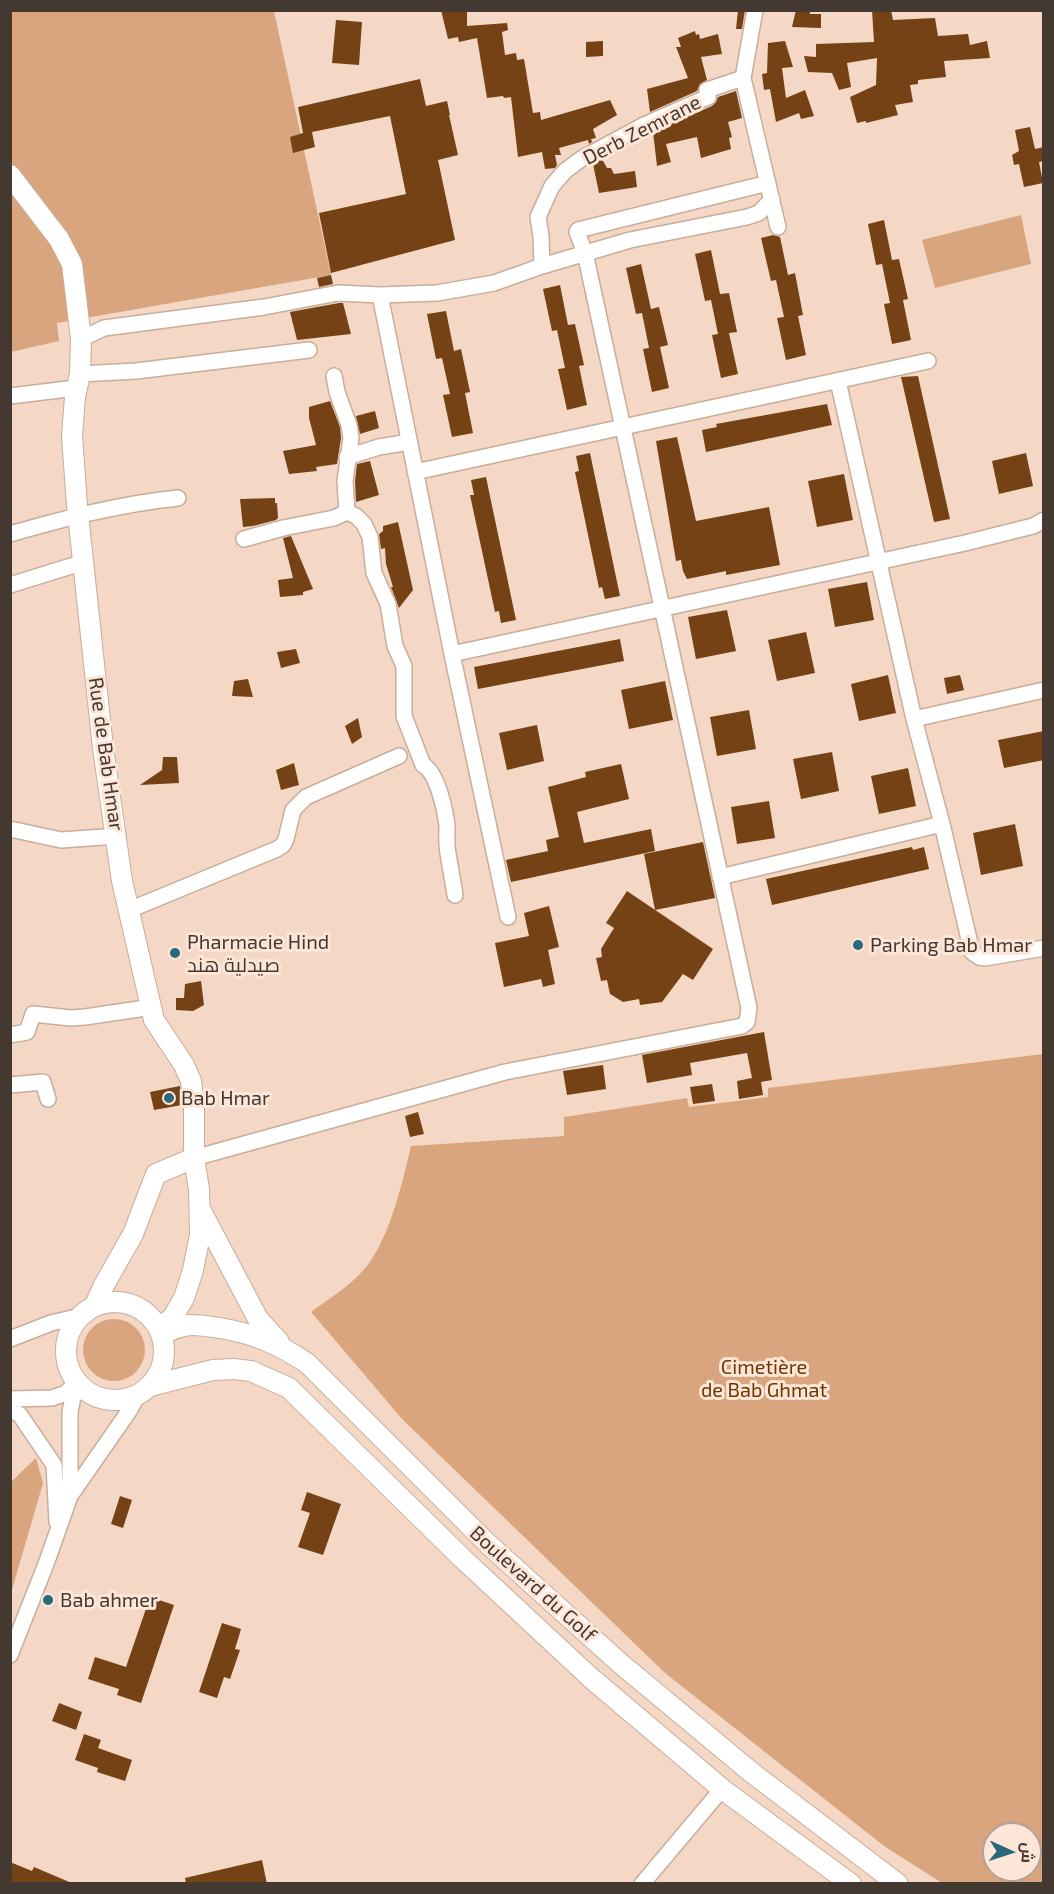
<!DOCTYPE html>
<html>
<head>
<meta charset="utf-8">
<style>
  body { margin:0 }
  #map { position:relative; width:1054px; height:1894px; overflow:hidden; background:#f4d8c5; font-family:"Exo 2",Cairo,sans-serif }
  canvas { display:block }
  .frame { position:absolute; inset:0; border:12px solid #443931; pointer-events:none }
  .north { position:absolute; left:982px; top:1822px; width:60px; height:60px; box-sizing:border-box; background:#fde6d7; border:2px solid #b3a195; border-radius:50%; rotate:93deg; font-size:16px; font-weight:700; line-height:24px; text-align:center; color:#443931 }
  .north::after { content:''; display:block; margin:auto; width:21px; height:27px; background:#2a687e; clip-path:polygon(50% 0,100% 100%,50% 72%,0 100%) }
</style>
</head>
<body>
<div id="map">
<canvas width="1054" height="1894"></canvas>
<div class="frame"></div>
<div class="north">ش</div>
</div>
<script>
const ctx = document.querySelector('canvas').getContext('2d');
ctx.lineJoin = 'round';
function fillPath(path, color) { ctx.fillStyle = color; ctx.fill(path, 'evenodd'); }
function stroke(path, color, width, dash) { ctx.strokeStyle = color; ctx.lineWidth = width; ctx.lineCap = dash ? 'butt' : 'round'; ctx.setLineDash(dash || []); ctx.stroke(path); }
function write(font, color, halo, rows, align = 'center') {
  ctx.font = font + ' "Exo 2",Cairo,sans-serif'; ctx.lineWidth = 6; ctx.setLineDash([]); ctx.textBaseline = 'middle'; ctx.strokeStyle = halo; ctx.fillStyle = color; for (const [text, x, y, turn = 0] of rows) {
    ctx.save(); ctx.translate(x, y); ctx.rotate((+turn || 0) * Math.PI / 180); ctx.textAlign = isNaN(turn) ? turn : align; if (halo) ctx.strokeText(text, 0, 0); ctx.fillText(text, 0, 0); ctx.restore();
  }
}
const green = new Path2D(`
  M10 11H274L331 275 57 323 59 341 11 352Z
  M1021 215 1031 264 935 288 922 240Z
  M1043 1054V1883H942L884 1846 665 1673 403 1420 311 1312C327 1300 345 1289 359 1275 388 1247 402 1184 411 1146L564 1136V1117L687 1098 689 1107 768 1097V1088ZM994 1834H1030V1870H994Z
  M83 1350a31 31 0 1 1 62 0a31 31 0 1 1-62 0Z
  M36 1458 43 1483 11 1593V1482Z`);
const building = new Path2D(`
  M441 10H467V26L507 23 508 30 502 32 505 55 516 53 517 60 524 59 533 113 540 112 541 120 610 100 617 115 593 129 596 138 591 139 592 142 589 144 588 140 559 148 561 155H555L557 165 555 168 545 169 542 152 518 157 511 97 504 98 503 96 487 98 477 38 459 42 458 37 448 39Z
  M738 10H745L742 29H736Z
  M796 10H810V14H821V28L792 27Z
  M872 10H891L893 20 935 18 938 36 968 34 970 45 987 41 990 58 944 61 946 77 918 80V84L910 85 913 102 895 105 898 115 866 123V121L857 123 850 97 876 85 877 58 847 63 851 87 839 90 832 73 808 72 804 56 816 57V44L874 42Z
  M336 20 362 22 359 65 332 63Z
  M695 31 696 35 699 34 700 39 718 34 722 54 701 57 707 80 700 84 697 91 650 112 647 89 688 78 676 47H681L678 38Z
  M603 41V56L586 57V42Z
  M785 41 793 67 782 68 786 98 805 90 814 116 801 119 799 113 776 122 770 89 764 90 762 74 767 73 768 43Z
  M420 79 426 106 447 101 450 115H449L458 155 438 160 455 240 331 273 319 213 406 194 390 116 312 132 315 147 293 153 290 137 303 133 298 107Z
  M736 91 742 118 728 122 732 137 729 138 731 149 701 158 697 137 666 144 671 162 657 166 653 132 712 106 716 102 718 97Z
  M1030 127 1035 149 1044 147V161L1039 162 1043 183 1024 187 1019 164 1014 165 1012 155 1019 151 1015 130Z
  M602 159 607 168H611L614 174 635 171 637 187 599 193 593 164Z
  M884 220 892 260 899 259 908 299 903 300 911 340 892 344 884 304 890 303 882 264 876 265 868 224Z
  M773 235 780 237 788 275 795 273 803 315 798 316 806 355 786 360 777 318 784 317 776 280 771 281 761 238Z
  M711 250 720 294 729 293 737 332 729 333 738 374 721 378 712 335 718 334 711 300 705 301 695 254Z
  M641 264 651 309 659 307 668 345 660 347 669 388 652 392 643 349 649 348 642 313 636 314 626 268Z
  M331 275 333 284 319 287 317 278Z
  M560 285 568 325 575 324 584 365 579 366 587 405 567 410 558 369 565 368 557 330 552 331 543 289Z
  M339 303H343L351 334 297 340 290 312Z
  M446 311 454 351 461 349 470 392 465 393 473 433 452 437 443 395 450 394 442 358 436 359 427 314Z
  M918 376 950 519 934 522 901 377Z
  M330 401 340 427 341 438 337 464 316 467 317 471 289 474 283 451 316 445 309 418V407Z
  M827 404 832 425 706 452 702 430 717 427 716 424Z
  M375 411 379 428 360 434 356 416Z
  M677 437 696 521 769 507 780 565 726 575V571L687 579 683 571 681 560 676 561 656 441Z
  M590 453 620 596 605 599 602 587 599 588 575 472 579 471 576 456Z
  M1026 453 1033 486 999 494 992 461Z
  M370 461 379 495 356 502 355 481 357 464Z
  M844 474 853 520 817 527 808 481Z
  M486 477 516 620 501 623 499 611 495 612 470 495H474L471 480Z
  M275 498V503H277L278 518 276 520 253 526 243 527 240 499Z
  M398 522 413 590 399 608 391 587H393L386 564 385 548 381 549 379 534 383 531V526Z
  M291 536 313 589 303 592V595L280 597 278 580 293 578 283 538Z
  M867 582 874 620 835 627 828 589Z
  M727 610 736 651 696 659 688 617Z
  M806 632 815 673 777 681 768 640Z
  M620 639 624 661 478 689 474 667Z
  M296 649 300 663 281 668 277 652Z
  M888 675 896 713 859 721 851 684Z
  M960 675 964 690 947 694 944 678Z
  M248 679 253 697 232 696 234 681Z
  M665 681 673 720 629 729 621 690Z
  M749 710 756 749 717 756 710 717Z
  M358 718 362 737 352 744 345 726Z
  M537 725 544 761 507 770 499 733Z
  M1044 731V760L1004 768 998 740Z
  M832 752 839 791 801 799 793 759Z
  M163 757H177L179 783 140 785 162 770Z
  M294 763 299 785 281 790 276 770Z
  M621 764 629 799 577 812 584 843 651 829 655 851 511 882 506 860 548 851 546 840 559 837 548 787 586 777 585 772Z
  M908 768 916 806 879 814 871 776Z
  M769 801 775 838 737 844 731 807Z
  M1015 824 1023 866 981 875 973 833Z
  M703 842 715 898 655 910 644 854Z
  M912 847 913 850 924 847 929 869 772 905 766 879Z
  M627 891 713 949 693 980 683 974 662 1002 640 1005 639 999 623 1002 610 994 607 980 601 981 596 958 602 957 601 949 614 928 606 923Z
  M549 906 559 947 548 950 555 984 543 987 541 979 504 987 495 943 529 936 524 913Z
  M201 981 204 1005 193 1011 176 1010V998H184L185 984Z
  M764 1032 772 1080 761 1082 763 1095 739 1099 737 1081 752 1078 747 1053 690 1063 692 1075 647 1083 642 1055Z
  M603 1065 606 1089 567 1095 563 1071Z
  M712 1084 715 1101 693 1104 690 1087Z
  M180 1086 182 1105 154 1110 150 1092Z
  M418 1112 424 1134 410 1137 405 1116Z
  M307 1492 341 1504 323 1555 298 1547 310 1513 301 1510Z
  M120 1496 132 1500 123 1528 111 1524Z
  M150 1597 174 1605 141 1703 117 1695 119 1689 88 1679 95 1657 126 1667Z
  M222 1623 241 1629 235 1649 240 1650 230 1679 224 1677 217 1698 199 1692Z
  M59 1703 82 1712 76 1730 52 1721Z
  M84 1734 101 1740 98 1748 132 1760 125 1781 97 1772 98 1768 75 1760Z
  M262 1860 267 1884H186L185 1878Z
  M10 1862 32 1871 34 1867 74 1884H10Z`);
const minor = new Path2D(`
  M755 10 743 78 778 227
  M542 266 541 236 538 217 552 186 565 171 581 159 644 125 708 97 707 90 743 78
  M380 295 452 654 508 917
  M81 339 104 328 264 307 338 293 380 295 437 293 494 283 542 266 630 240 747 217 759 213 772 199
  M80 374 136 371 309 350
  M334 376 337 392 349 425 351 438 345 481 347 512 356 516 364 524 370 537 374 573 388 604 395 646 404 666V716L423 765C437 772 445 809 447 825 447 834 446 844 448 853 450 867 453 881 455 895
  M10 396 76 388
  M347 457 379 447 409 442
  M415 472 928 361
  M10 534C66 518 120 504 178 498
  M244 539 283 528 334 518 347 512
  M10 585 84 562
  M452 654 965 543 1033 526 1044 520
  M914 719 1044 690
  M942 824 972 952 979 957 985 958 1044 948
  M10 829 61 840 118 836
  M720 877 942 824 914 719 838 381
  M129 910 277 849 283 845 286 839 293 810 306 797 399 756
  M10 1035 27 1032 33 1014 71 1018 85 1017 152 1007
  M10 1085 43 1082 48 1099
  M194 1158 505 1072 742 1026 747 1022 749 1008 585 253 577 232 578 230 768 183
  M10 1339 51 1323 81 1316
  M10 1399 52 1398 66 1393 76 1382
  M10 1409 20 1415 54 1465 57 1522
  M70 1496V1412L73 1397 81 1387
  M10 1655 46 1564 70 1496 129 1411 138 1395
  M642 1884 722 1789`);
const major = new Path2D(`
  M10 175 59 239 72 264 81 339 80 374 75 397 72 436 77 505 103 748 122 881 154 1020 184 1065 191 1081 194 1103V1158L199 1189 200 1235 193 1270 184 1298 173 1317 159 1329
  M201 1211 258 1319 279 1342
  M66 1351a49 49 0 1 1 98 0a49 49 0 1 1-98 0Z
  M94 1307 103 1287 133 1234 156 1174 194 1158
  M161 1335C171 1330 181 1325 192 1325 201 1325 212 1327 220 1328 255 1334 278 1344 307 1363L489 1545 621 1664 751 1772 898 1884
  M150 1386 213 1370 233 1369 251 1371 289 1388 462 1558 591 1678 722 1789 851 1884`);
const markers = [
  [858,945,6,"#2a687e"],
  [175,953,6,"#2a687e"],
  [169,1098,6,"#2a687e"],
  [48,1600,6,"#2a687e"]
];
const streetNames = [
  ["Derb Zemrane",642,130,-27],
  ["Rue de Bab Hmar",106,754,82],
  ["Boulevard du Golf",533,1584,42]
];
const poiNames = [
  ["Pharmacie Hind",187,942],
  ["صيدلية هند",187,965],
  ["Parking Bab Hmar",870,945],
  ["Bab Hmar",181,1098],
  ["Bab ahmer",60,1600]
];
const parkNames = [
  ["Cimetière",764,1367],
  ["de Bab Ghmat",764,1390]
];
fillPath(green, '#d9a57f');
fillPath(building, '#744215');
stroke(minor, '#c8ad9b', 18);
stroke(major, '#c8ad9b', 22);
stroke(minor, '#fff', 15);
stroke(major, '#fff', 20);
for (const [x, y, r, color] of markers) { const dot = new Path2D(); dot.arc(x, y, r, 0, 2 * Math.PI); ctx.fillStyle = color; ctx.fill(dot); stroke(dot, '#fde6d7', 2); }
write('20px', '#443931', '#fde6d7', streetNames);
write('20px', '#443931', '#fde6d7', poiNames, 'left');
write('20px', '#6d3801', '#fde6d7', parkNames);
</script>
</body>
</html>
